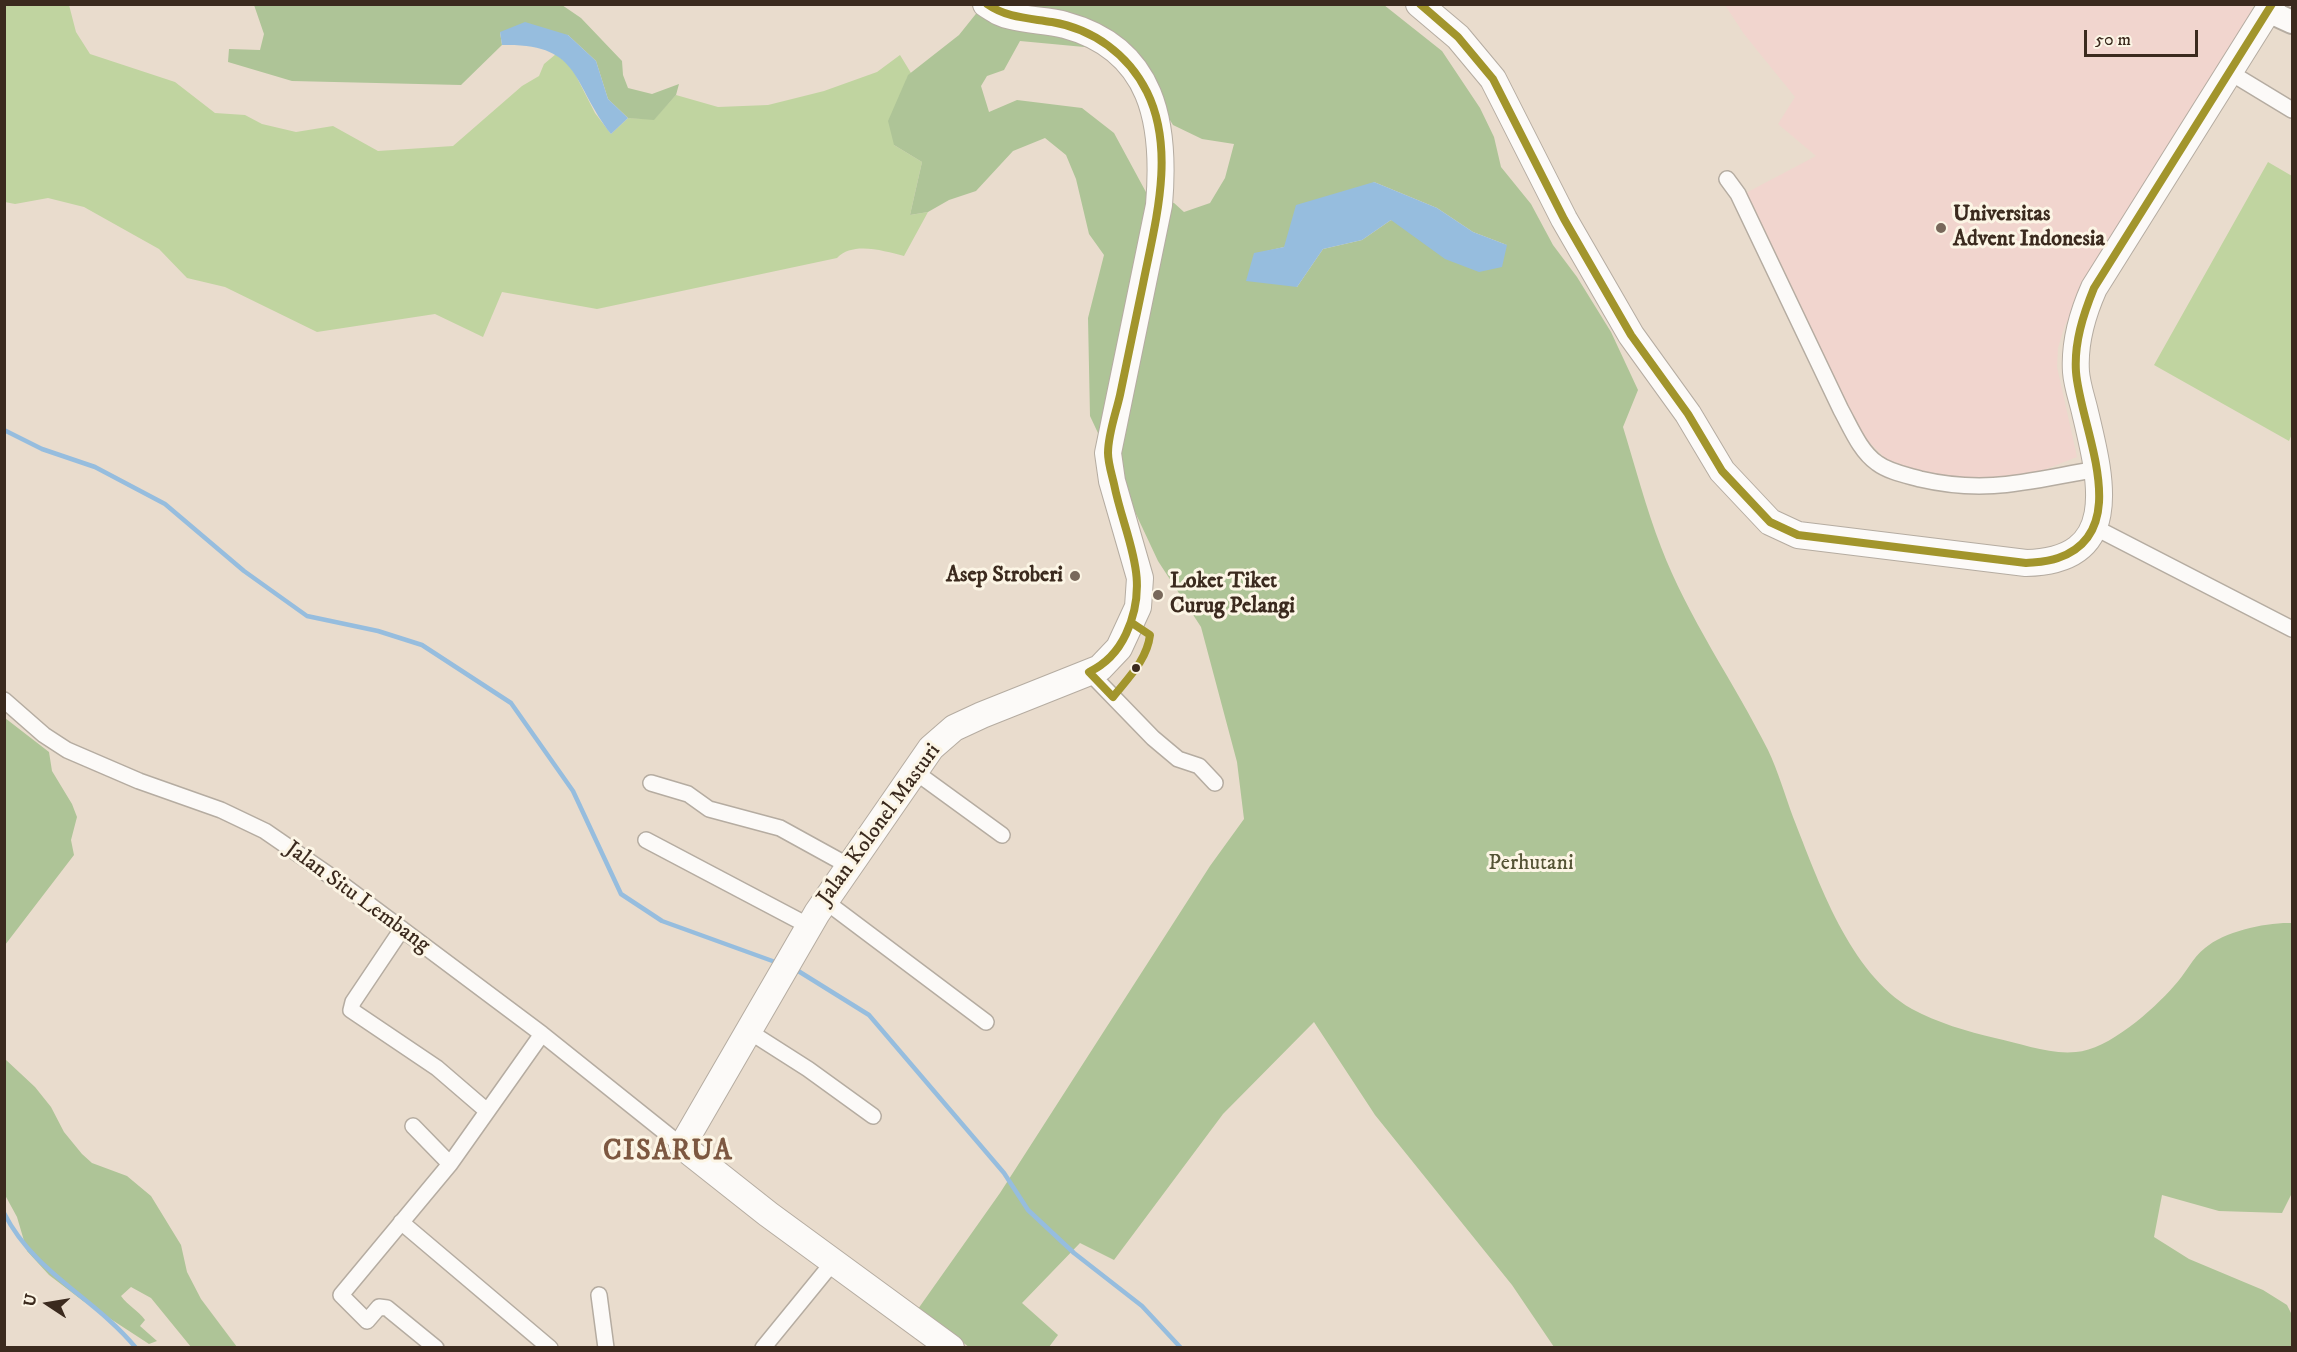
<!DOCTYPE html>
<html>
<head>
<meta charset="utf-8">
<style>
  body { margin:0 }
  #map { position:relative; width:2297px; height:1352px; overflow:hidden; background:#e9dccd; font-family:"IM FELL DW Pica",serif }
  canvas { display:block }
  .frame { position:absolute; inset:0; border:6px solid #3b2a1e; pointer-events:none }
  .north { position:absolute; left:18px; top:1274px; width:60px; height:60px; -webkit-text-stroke:4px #fcf5e5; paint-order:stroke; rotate:282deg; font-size:16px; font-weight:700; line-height:24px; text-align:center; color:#3b2a1e }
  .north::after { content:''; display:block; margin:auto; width:21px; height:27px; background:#3b2a1e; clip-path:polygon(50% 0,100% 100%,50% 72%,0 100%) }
  .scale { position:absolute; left:2084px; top:30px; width:114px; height:27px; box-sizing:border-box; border:3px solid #3b2a1e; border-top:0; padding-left:8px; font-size:18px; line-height:21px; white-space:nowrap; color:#3b2a1e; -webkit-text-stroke:4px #fcf5e5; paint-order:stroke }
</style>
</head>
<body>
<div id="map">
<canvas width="2297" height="1352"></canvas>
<div class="frame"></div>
<div class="north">U</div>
<div class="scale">50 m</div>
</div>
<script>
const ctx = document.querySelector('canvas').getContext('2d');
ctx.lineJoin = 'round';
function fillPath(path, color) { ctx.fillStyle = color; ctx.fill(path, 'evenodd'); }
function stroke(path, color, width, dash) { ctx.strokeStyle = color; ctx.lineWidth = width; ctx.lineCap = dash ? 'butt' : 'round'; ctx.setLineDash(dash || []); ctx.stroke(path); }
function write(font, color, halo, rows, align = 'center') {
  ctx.font = font + ' "IM FELL DW Pica",serif'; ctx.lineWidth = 6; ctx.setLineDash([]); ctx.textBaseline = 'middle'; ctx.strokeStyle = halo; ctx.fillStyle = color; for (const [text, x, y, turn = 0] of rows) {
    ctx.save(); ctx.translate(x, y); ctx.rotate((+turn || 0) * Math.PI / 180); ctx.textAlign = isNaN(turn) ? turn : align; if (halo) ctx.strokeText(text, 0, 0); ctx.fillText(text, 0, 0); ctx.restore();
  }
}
const built = new Path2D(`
  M1725 5H2254L2251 8 2259 17 2096 270 2065 325 2058 348 2057 367 2077 457 2031 475 1995 480 1951 477 1915 470 1886 459 1868 441 1851 414 1742 195 1816 156 1778 124 1795 97 1744 34Z`);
const green = new Path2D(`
  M4 5H69L76 32 90 54 175 82 215 113 245 115 262 124 296 132 333 126 378 151 453 146 522 86 539 76 544 64 556 54 571 66 595 113 611 134 628 118 654 119 676 95 718 107 768 105 824 91 877 72 900 55 911 73 907 78 894 145 922 162 910 215 928 212 904 256C884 251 853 241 837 258L597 309 502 292 483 337 435 314 317 332 225 287 187 278 159 249 84 207 48 198 15 204 5 202Z
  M2268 162 2292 176V434L2289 441 2154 365Z`);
const forest = new Path2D(`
  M254 5H562L581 18 622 61 623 75 628 88 652 94 679 84 676 95 654 120 628 118 608 99 596 61 568 35 500 32 502 45 461 85 292 81 228 62 229 49 260 50 264 34Z
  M983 5H1384L1442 51 1480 108 1494 137 1501 167 1531 204 1553 245 1577 277 1611 332 1638 390 1623 427C1635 466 1646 508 1661 547 1688 618 1734 682 1768 750 1778 771 1785 795 1793 817 1818 880 1849 973 1912 1009 1936 1022 1968 1032 1995 1038 2020 1043 2050 1055 2076 1052 2108 1050 2153 1010 2174 986 2185 975 2192 958 2205 948 2225 931 2267 922 2292 923V1193L2282 1213 2219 1211 2162 1195 2154 1237 2189 1259 2263 1290 2287 1305 2292 1315V1347H1554L1512 1285 1375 1115 1314 1022 1223 1114 1114 1260 1080 1243 1022 1303 1058 1335 1049 1347H969L918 1309 1000 1193 1210 866 1244 819 1237 762 1201 627 1158 561 1090 416 1088 318 1104 255 1089 234 1076 179 1066 155 1045 138 1013 151 976 191 949 200 928 212 910 215 922 162 894 145 888 121 908 75 959 35ZM1020 41 1095 48 1160 104 1173 125 1202 139 1234 144 1225 178 1210 203 1184 212 1174 203 1147 194 1114 133 1082 108 1017 100 989 112 981 86 987 76 1004 70ZM1374 182 1437 208 1473 232 1507 245 1391 220 1362 240 1323 249 1297 287 1254 254 1284 247Z
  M5 718 49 752 52 771 72 804 77 817 71 840 74 855 5 945Z
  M5 1059 35 1087 51 1107 64 1132 82 1154 92 1163 127 1176 151 1196 181 1245 187 1272 201 1299 237 1347H191L151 1298 131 1287 121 1296C128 1306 138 1310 145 1320L140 1326 157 1341 149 1344 83 1301 49 1275 27 1251 17 1217 5 1195Z`);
const water = new Path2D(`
  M525 22 568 35 596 61 608 99 628 118 611 134C571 83 582 43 502 45L500 32Z
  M1374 182 1437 208 1473 232 1507 245 1502 267 1479 272 1445 259 1391 220 1362 240 1323 249 1297 287 1246 281 1254 253 1284 247 1296 205Z`);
const stream = new Path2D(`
  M4 430 42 449 95 467 165 504 244 571 307 616 378 631 422 645 511 703 573 791 621 894 662 921 778 963
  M795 969 869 1015 1004 1173 1028 1210 1074 1253 1142 1306 1181 1348
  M4 1213C35 1274 94 1297 136 1348`);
const street = new Path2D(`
  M2231 73 2292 110
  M1727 179 1738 194 1841 410C1851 428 1860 451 1877 463 1889 472 1906 475 1920 479 1989 495 2031 480 2098 469
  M2094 527 2292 629
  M1089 672 1153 738 1178 759 1199 766 1215 783
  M4 700 44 735 67 750 139 781 221 810 265 831 339 882 542 1034 682 1146
  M914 771 1002 835
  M651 783 688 794 709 809 780 828 849 866
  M646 840 809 926
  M825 901 986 1022
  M402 929 353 1002 351 1010 437 1068 487 1111
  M750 1032 808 1069 873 1116
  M413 1126 450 1164 542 1034
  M401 1222 550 1348
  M599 1295 606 1348
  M436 1348 387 1308 379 1307 367 1321 341 1295 450 1164
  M763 1348 834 1261`);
const secondary = new Path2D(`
  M2268 11 2292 22`);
const primary = new Path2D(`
  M1419 4 1458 37 1493 79 1564 219 1631 335 1688 414 1722 471 1770 522 1798 535 2026 563C2123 561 2101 479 2085 412 2082 399 2077 385 2076 372 2074 342 2082 315 2094 288L2272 4
  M951 1348 768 1214 682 1146 817 913 931 748 954 728 982 715 1100 668 1119 648 1138 607 1140 578 1112 481 1108 453 1159 205C1166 124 1154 49 1065 25 1048 20 1029 21 1011 16 1002 15 994 9 986 4`);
const bus1 = new Path2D(`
  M987 4C1007 18 1028 18 1052 22 1093 29 1128 54 1147 92 1176 151 1155 223 1143 284 1135 321 1128 358 1120 395 1116 413 1108 434 1108 453 1108 463 1112 475 1114 484 1125 539 1152 578 1126 634 1118 651 1106 664 1089 672L1113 697C1128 678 1147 660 1150 635L1132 623
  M1420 4 1458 37 1493 79 1564 219 1631 335 1688 414 1722 471 1770 522 1798 535 2026 563C2036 562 2048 562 2058 558 2136 531 2080 427 2076 372 2074 343 2083 315 2094 288L2272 4`);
const markers = [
  [1941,228,6,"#78685b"],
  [1075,576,6,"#78685b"],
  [1158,595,6,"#78685b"],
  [1136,668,5,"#3b2a1e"]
];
const poiNames = [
  ["Universitas",1953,215],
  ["Advent Indonesia",1953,240],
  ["Asep Stroberi",1063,576,"right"],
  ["Loket Tiket",1170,582],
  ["Curug Pelangi",1170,607]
];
const streetNames = [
  ["Jalan Kolonel Masturi",880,825,-54],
  ["Jalan Situ Lembang",357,898,36]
];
const parkNames = [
  ["Perhutani",1531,864]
];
const districtNames = [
  ["CISARUA",668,1153]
];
fillPath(built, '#f1d5ce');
fillPath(green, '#c0d4a0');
fillPath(forest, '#aec497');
fillPath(water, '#96bdde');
stroke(stream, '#96bdde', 4.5);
stroke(street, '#b5aca1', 18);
stroke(secondary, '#b5aca1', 26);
stroke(primary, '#b5aca1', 28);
stroke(street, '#fcfaf8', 15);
stroke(secondary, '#fcfaf8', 22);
stroke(primary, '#fcfaf8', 26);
stroke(bus1, '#a2952c', 8);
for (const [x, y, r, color] of markers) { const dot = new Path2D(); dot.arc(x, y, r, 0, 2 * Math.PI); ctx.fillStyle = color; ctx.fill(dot); stroke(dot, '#fcf5e5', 2); }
write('bold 22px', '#3b2a1e', '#fcf5e5', poiNames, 'left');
write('22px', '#3b2a1e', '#fcf5e5', streetNames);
write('22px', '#545335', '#fcf5e5', parkNames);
ctx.letterSpacing = '1.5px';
write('bold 28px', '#7d5841', '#fcf5e5', districtNames);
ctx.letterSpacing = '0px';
</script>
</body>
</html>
